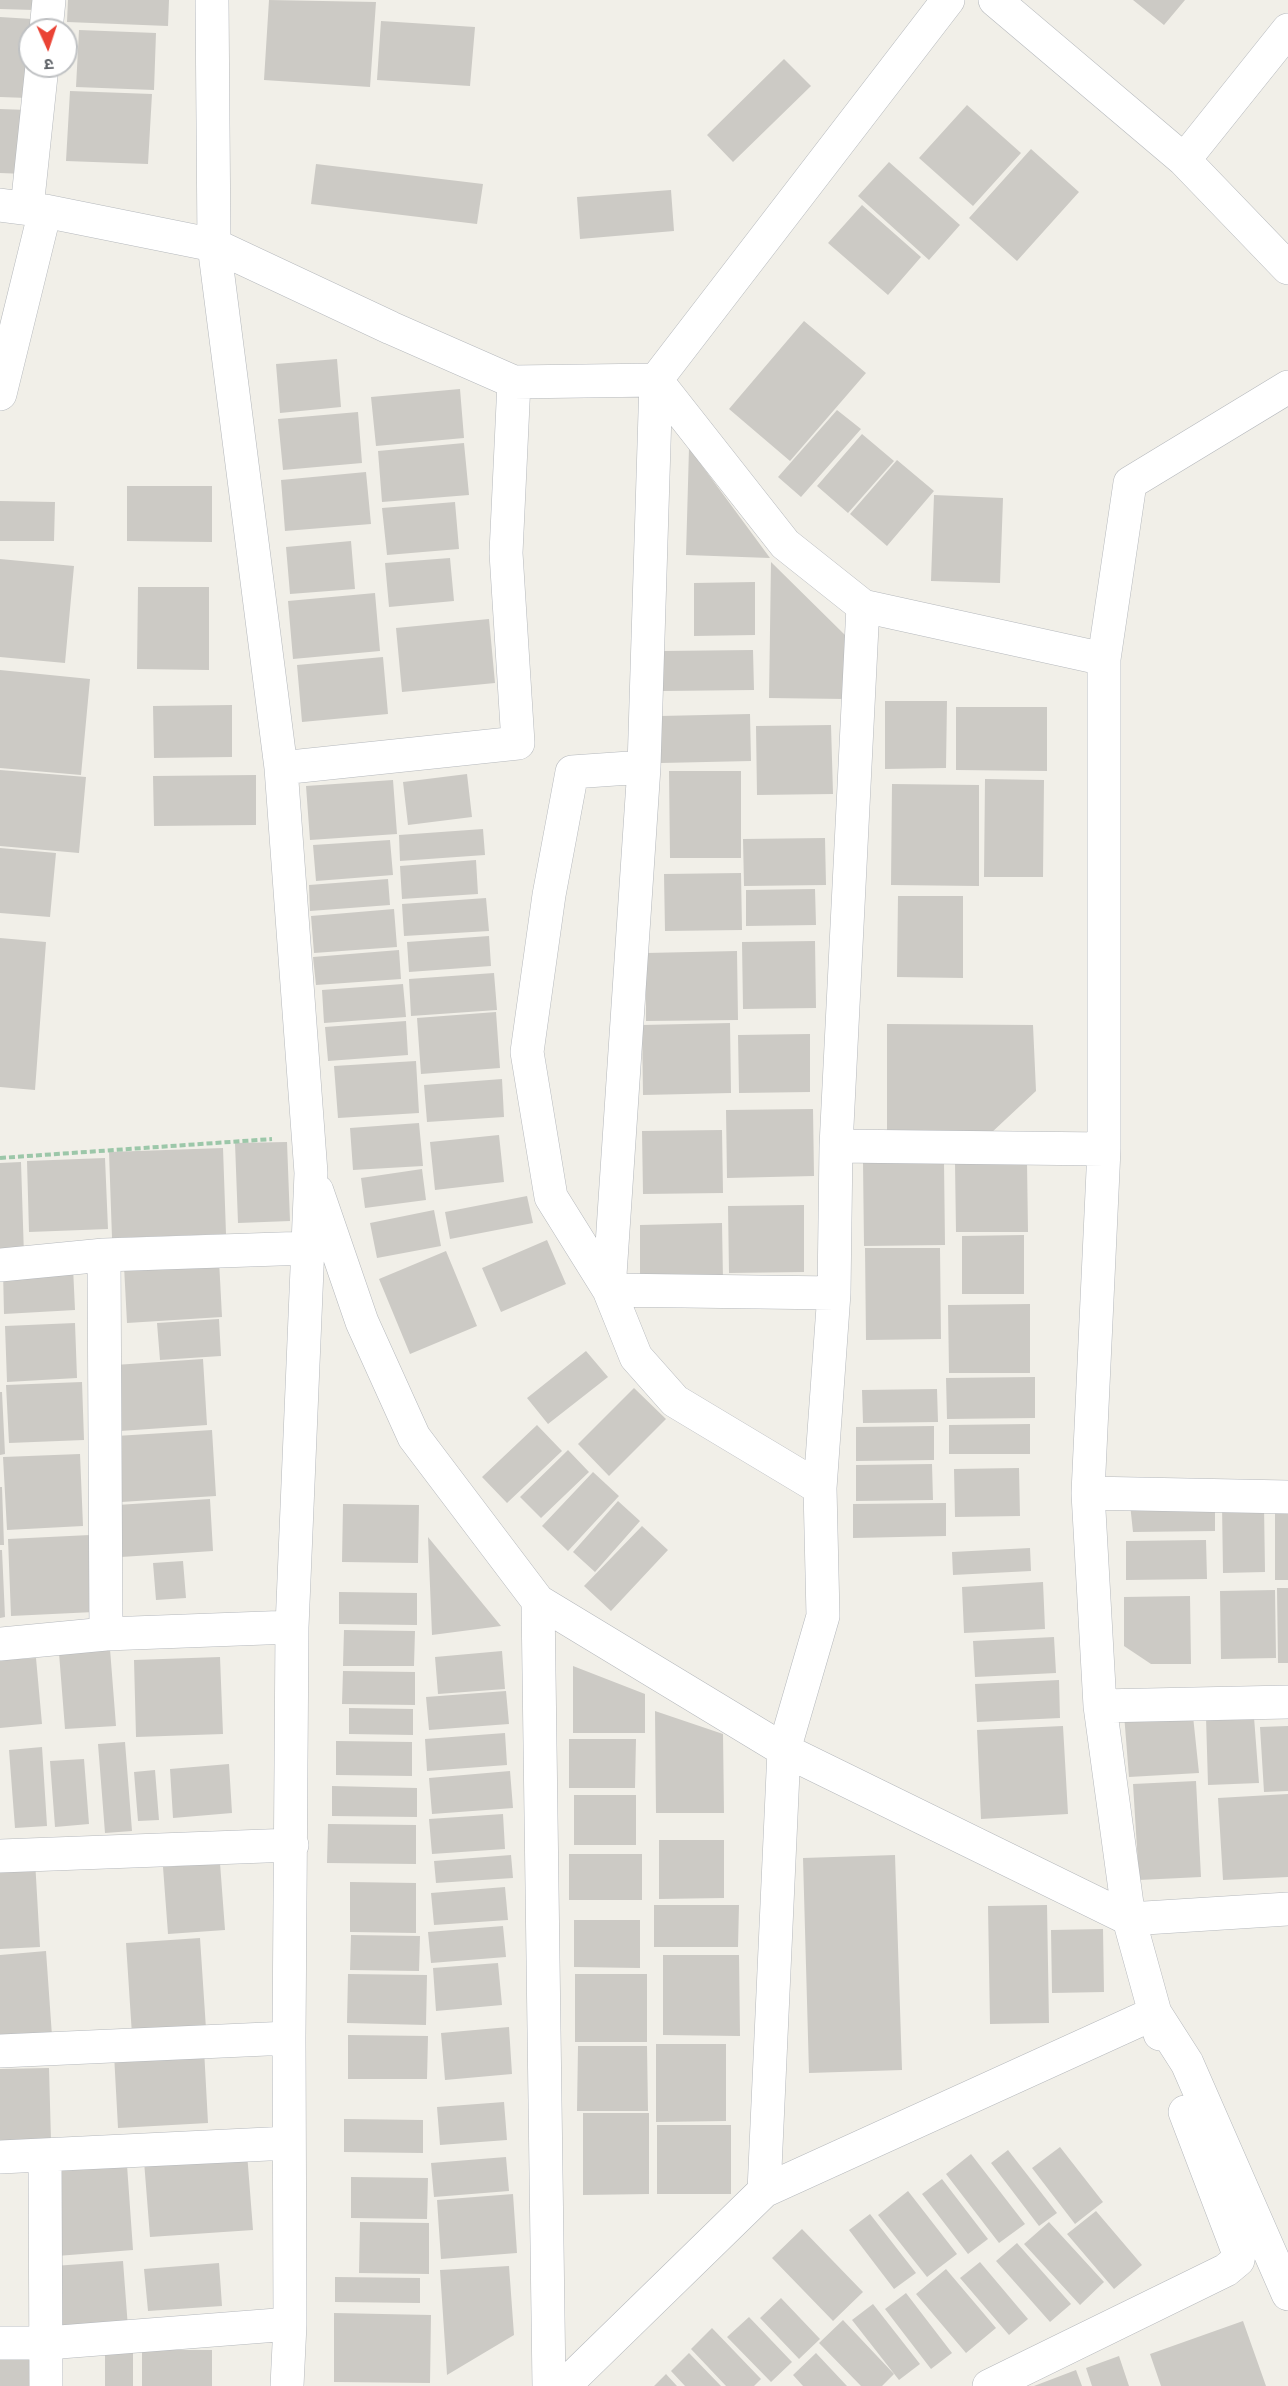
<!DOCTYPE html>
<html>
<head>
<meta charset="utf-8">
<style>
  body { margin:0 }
  #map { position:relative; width:1288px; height:2386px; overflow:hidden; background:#f1efe8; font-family:Arial,"Noto Sans Devanagari",sans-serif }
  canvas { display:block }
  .north { position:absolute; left:18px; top:18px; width:60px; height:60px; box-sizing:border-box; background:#fff; border:2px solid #bfc1c3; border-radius:50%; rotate:177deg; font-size:16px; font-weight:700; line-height:24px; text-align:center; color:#5f6368 }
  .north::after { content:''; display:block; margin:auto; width:21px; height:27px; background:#ea4335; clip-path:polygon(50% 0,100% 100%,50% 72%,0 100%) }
</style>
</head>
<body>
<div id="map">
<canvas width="1288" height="2386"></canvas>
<div class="north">उ</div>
</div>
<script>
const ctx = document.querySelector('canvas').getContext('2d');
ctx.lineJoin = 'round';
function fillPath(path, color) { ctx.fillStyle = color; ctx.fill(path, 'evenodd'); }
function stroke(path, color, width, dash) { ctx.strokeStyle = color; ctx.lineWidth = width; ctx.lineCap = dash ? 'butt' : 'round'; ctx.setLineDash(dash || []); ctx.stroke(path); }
const building = new Path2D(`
  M0 0H34V10L0 9Z
  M68 0H169L168 26 67 22Z
  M269 0 376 2 370 87 264 80Z
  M1133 0H1185L1164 25Z
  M0 17 32 19 28 98 0 97Z
  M381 21 475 27 470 86 377 80Z
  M79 30 156 33 154 90 76 87Z
  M784 59 811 86 733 162 707 135Z
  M70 91 152 94 148 164 66 161Z
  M967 105 1021 153 973 206 919 158Z
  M0 109 28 110 25 174 0 173Z
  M1031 149 1079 192 1017 261 969 218Z
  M889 162 960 225 929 260 858 196Z
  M316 164 483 184 477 224 311 204Z
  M671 190 674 231 580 239 577 197Z
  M862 205 921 257 888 295 828 243Z
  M804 321 866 373 790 461 729 409Z
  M337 359 341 407 280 413 276 364Z
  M460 389 464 438 376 446 371 397Z
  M837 410 861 429 801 497 778 477Z
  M358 412 362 463 283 470 278 419Z
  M862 434 894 461 848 513 817 486Z
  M464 443 469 495 382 502 378 451Z
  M689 448 770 558 686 555Z
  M897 460 934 491 887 546 850 514Z
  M366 472 371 524 285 531 281 480Z
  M127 486H212V542L127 541Z
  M934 495 1003 498 1000 583 931 581Z
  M0 501 55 502 54 541H0Z
  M455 502 459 549 387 555 382 508Z
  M351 541 355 589 290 594 286 547Z
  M450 558 454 601 389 607 385 563Z
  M0 559 74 566 65 663 0 657Z
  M771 562 846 636 845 699 769 698Z
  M755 582V635L694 636V583Z
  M138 587H209V670L137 669Z
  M375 593 380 651 293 659 288 601Z
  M489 619 495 683 402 692 396 628Z
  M753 650 754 690 663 691 662 651Z
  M383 657 388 714 302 722 297 665Z
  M0 670 90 679 81 775 0 768Z
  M885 701H947L946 768 885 769Z
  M232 705V757L154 758 153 706Z
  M956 707H1047V771L956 770Z
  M750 714 751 761 661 763 660 716Z
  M831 725 833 794 757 795 756 726Z
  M0 770 86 777 79 853 0 846Z
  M669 771H741V858H670Z
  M467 774 472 817 408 825 403 782Z
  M256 775V825L154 826 153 776Z
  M985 779 1044 780 1043 877H984Z
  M393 780 397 834 310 840 306 786Z
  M892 784 979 785V886L891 885Z
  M483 829 485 855 400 861 399 835Z
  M825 838 826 885 744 886 743 839Z
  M390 840 393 875 316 881 313 845Z
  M0 848 56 853 50 917 0 913Z
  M476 860 478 894 402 899 400 866Z
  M741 873 742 930 665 931 664 874Z
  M388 879 390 905 310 911 309 885Z
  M815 889 816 925 746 926V890Z
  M898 896H963V978L897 977Z
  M486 898 489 931 404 936 402 904Z
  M394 909 397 947 314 953 311 916Z
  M489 936 491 966 409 972 407 942Z
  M0 938 46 942 35 1090 0 1087Z
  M815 941 816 1008 743 1009 742 942Z
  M399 950 401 979 316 985 313 957Z
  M737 951 738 1020 646 1021V953Z
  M494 973 497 1010 411 1016 409 979Z
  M403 984 406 1017 324 1023 322 990Z
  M496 1012 500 1068 421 1074 417 1018Z
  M406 1021 408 1055 328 1061 325 1027Z
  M730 1023 731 1093 643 1095 642 1025Z
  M887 1024 1033 1025 1036 1091 990 1134 887 1133Z
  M810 1034V1092L739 1093 738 1035Z
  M416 1061 419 1113 338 1118 334 1066Z
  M502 1079 504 1117 427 1122 424 1085Z
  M813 1109 814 1176 727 1178 726 1110Z
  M419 1123 423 1166 353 1170 350 1128Z
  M722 1130 723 1193 643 1194 642 1131Z
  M499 1135 504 1182 435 1190 430 1142Z
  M287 1142 290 1221 238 1223 235 1143Z
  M223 1148 226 1234 112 1238 109 1152Z
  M105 1158 108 1229 29 1232 27 1161Z
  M21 1162 24 1256 0 1257V1163Z
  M863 1162H944L945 1245 864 1246Z
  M1027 1162 1028 1232H956L955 1163Z
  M422 1169 426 1200 365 1208 361 1178Z
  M527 1196 533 1223 450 1239 445 1212Z
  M804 1205V1272L729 1273 728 1206Z
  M434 1210 441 1246 377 1258 370 1223Z
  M722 1223 723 1281 640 1282V1225Z
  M1024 1235V1294H962V1236Z
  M547 1240 566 1284 501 1312 482 1268Z
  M865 1248H940L941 1339 866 1340Z
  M446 1251 477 1326 410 1354 379 1279Z
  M219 1260 222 1317 127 1323 124 1266Z
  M73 1267 75 1310 4 1314 3 1270Z
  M1030 1304V1373H949L948 1305Z
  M219 1319 221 1356 160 1360 157 1323Z
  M75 1323 77 1378 7 1382 5 1326Z
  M586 1351 608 1377 548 1424 527 1398Z
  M203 1359 207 1425 120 1431 115 1365Z
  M1035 1377V1418L947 1419 946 1378Z
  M82 1382 84 1440 9 1443 6 1385Z
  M634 1388 666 1419 609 1476 578 1444Z
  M937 1389 938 1422 863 1423 862 1390Z
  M0 1392H2L5 1454 0 1455Z
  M1030 1424V1454H949V1425Z
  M537 1425 562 1451 507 1503 482 1477Z
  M934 1426V1460L856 1461V1427Z
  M212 1430 216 1496 121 1502 116 1436Z
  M568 1450 589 1472 541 1518 520 1497Z
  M80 1454 83 1526 7 1530 3 1457Z
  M932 1464 933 1500 856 1501V1465Z
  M1019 1468 1020 1516 955 1517 954 1469Z
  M593 1472 619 1496 568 1551 542 1526Z
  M0 1487H2L4 1545H0Z
  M210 1499 213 1551 121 1557 117 1505Z
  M618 1501 640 1521 595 1572 573 1552Z
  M946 1503V1536L853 1538V1504Z
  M343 1504 419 1505 418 1563 342 1562Z
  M1130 1504 1215 1507V1531L1133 1532Z
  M1222 1504 1264 1505 1265 1572 1223 1573Z
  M1275 1504H1288V1580H1275Z
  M642 1526 668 1550 611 1611 584 1586Z
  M90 1535 94 1612 11 1616 8 1539Z
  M428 1537 501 1626 432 1635Z
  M1206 1540 1207 1579 1126 1580V1541Z
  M1030 1548 1031 1571 953 1575 952 1552Z
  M0 1550H2L5 1617 0 1618Z
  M183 1561 186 1598 156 1600 153 1563Z
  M1043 1582 1045 1629 964 1633 962 1587Z
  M1277 1588H1288V1663H1278Z
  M1275 1590 1276 1658 1221 1659 1220 1591Z
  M339 1592 417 1593V1625L339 1624Z
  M1190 1596 1191 1664H1151L1124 1646V1597Z
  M344 1630 415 1631 414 1666H343Z
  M1054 1637 1056 1673 975 1677 973 1641Z
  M110 1649 116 1726 65 1729 59 1653Z
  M502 1651 505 1689 438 1694 435 1657Z
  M220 1657 223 1734 136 1737 134 1660Z
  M36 1658 42 1724 0 1728V1660Z
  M573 1666 645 1694V1733H573Z
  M343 1671 415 1672V1705L342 1704Z
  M1059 1680 1060 1718 977 1722 975 1684Z
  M506 1691 509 1724 429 1730 426 1697Z
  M349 1708 413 1709V1735L349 1734Z
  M655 1711 723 1734 724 1813H656Z
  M1124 1714 1193 1716 1199 1773 1129 1777Z
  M1206 1717H1254L1259 1783 1208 1785Z
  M1063 1726 1068 1814 981 1819 977 1730Z
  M1288 1726V1791L1264 1792 1260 1727Z
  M505 1733 507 1765 427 1771 425 1739Z
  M569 1739H636L635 1788H569Z
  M336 1741 412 1742V1776L336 1775Z
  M125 1742 132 1831 105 1833 98 1744Z
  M42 1747 47 1826 15 1828 9 1750Z
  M84 1759 89 1824 55 1827 50 1761Z
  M229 1764 232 1813 173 1818 170 1769Z
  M155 1770 159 1820 138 1821 134 1772Z
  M510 1771 513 1808 432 1814 429 1778Z
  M1196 1781 1201 1877 1139 1880 1133 1784Z
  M332 1786 417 1788V1817L332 1816Z
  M1288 1794V1877L1223 1880 1218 1798Z
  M574 1795H636V1845H574Z
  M503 1814 505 1849 432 1854 429 1819Z
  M328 1824 416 1825V1864L327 1863Z
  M659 1840H724V1898L659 1899Z
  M569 1854H642V1900H569Z
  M511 1855 513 1878 436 1883 434 1861Z
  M895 1855 902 2070 809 2073 803 1858Z
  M35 1860 40 1947 0 1949V1862Z
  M220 1863 225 1930 168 1934 163 1867Z
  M350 1882 416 1883V1933L350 1932Z
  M505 1887 508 1920 434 1925 431 1893Z
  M654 1905H739L738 1947H654Z
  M1047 1905 1049 2023 990 2024 988 1906Z
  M574 1920H640V1968L574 1967Z
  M503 1926 506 1957 431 1963 428 1932Z
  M1103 1929 1104 1992 1052 1993 1051 1930Z
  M351 1935 420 1936 419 1971 350 1970Z
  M200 1938 206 2029 132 2035 126 1943Z
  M46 1951 52 2036 0 2039V1955Z
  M663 1955H739L740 2036 663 2035Z
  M498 1963 502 2005 436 2011 433 1968Z
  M348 1974 427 1975 426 2025 347 2023Z
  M575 1974H647V2042H575Z
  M509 2027 512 2074 445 2080 441 2033Z
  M348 2035 428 2036 427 2079H348Z
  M656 2044H726V2121L656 2122Z
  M578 2046H647L648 2111H577Z
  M204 2049 208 2123 118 2128 114 2054Z
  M49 2068 51 2141 0 2143V2069Z
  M504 2102 507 2140 440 2145 437 2107Z
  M583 2113H649V2194L583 2195Z
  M344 2119 423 2120V2153L344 2152Z
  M657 2125H731V2194H657Z
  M1060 2147 1103 2202 1075 2224 1032 2168Z
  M1008 2150 1057 2213 1039 2226 991 2163Z
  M247 2153 253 2230 150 2237 144 2161Z
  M971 2154 1025 2224 999 2243 946 2174Z
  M506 2157 509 2191 434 2197 431 2163Z
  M127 2165 133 2250 57 2256 52 2171Z
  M351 2177 428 2178 427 2219 351 2218Z
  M942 2179 988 2239 968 2254 922 2194Z
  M908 2191 957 2254 927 2277 878 2215Z
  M513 2194 517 2253 441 2259 437 2200Z
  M1096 2211 1142 2265 1114 2289 1067 2234Z
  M870 2214 916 2273 894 2289 849 2230Z
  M360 2222 429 2223V2274L359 2273Z
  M1049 2222 1104 2282 1080 2305 1024 2244Z
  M802 2229 863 2292 833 2321 772 2258Z
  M1017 2243 1071 2304 1050 2322 996 2261Z
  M123 2261 128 2328 59 2333 54 2266Z
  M980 2262 1028 2319 1009 2335 960 2278Z
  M219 2263 222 2306 148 2311 144 2269Z
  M509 2266 514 2335 447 2375 440 2270Z
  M946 2269 996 2328 966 2353 916 2294Z
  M335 2277 420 2278V2303L335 2302Z
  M906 2293 952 2353 931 2369 885 2309Z
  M781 2298 820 2339 799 2359 760 2318Z
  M873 2304 920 2364 899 2380 852 2320Z
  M334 2313 431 2315 430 2383 334 2382Z
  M749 2317 792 2362 771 2382 727 2337Z
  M843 2320 894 2374 882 2386H861L819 2343Z
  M1243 2321 1266 2386H1161L1150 2354Z
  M712 2328 761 2379 754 2386H726L691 2349Z
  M36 2348 37 2386H0V2349Z
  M105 2349H133V2386H105Z
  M142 2350H212V2386H142Z
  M689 2353 721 2386H685L671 2371Z
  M816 2353 847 2386H803L793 2375Z
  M1119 2356 1129 2386H1092L1086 2368Z
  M1076 2370 1082 2386H1034Z
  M666 2374 677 2386H654Z`);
const path = new Path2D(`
  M0 1158 272 1139`);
const minor = new Path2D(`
  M212 0 214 245 281 768 311 1173 292 1627 289 2038 290 2324 287 2386
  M995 0 1184 160 1288 268
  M46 30 49 0
  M1184 160 1288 30
  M0 205 45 211 214 245 391 328 514 382 656 380 948 0
  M27 208 42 66
  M656 380 644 767 609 1290 636 1357 675 1401 820 1488
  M656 380 785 544 863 606 1104 659
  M1288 387 1130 483 1104 659V1149L1088 1493 1100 1706 1129 1919 1155 2013 1187 2063 1288 2294
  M0 394 45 211
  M644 767 572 772 549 895 527 1052 551 1197 609 1290 834 1293
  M281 768 518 743 506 553 514 382
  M836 1146 1104 1149
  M317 1191 362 1322 414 1437 538 1601 784 1750 1129 1919 1288 1909
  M104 1255 308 1248
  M0 1265 104 1255 106 1634
  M1088 1493 1288 1497
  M538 1601 549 2386
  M0 1644 106 1634 292 1627
  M1100 1706 1288 1702
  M0 1856 292 1845
  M0 2051 289 2038
  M45 2155 46 2386
  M0 2157 289 2143
  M764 2191 784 1750 823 1616 820 1488 834 1293 836 1146 863 606
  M0 2343H47L290 2324
  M564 2386 764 2191 1155 2013 1160 2034
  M989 2386 1226 2270 1238 2260 1239 2254 1185 2112`);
fillPath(building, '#cccac5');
stroke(minor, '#b5b8bc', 34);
stroke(path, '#9cc7a9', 4, [6, 3]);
stroke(minor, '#fff', 33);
</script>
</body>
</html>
